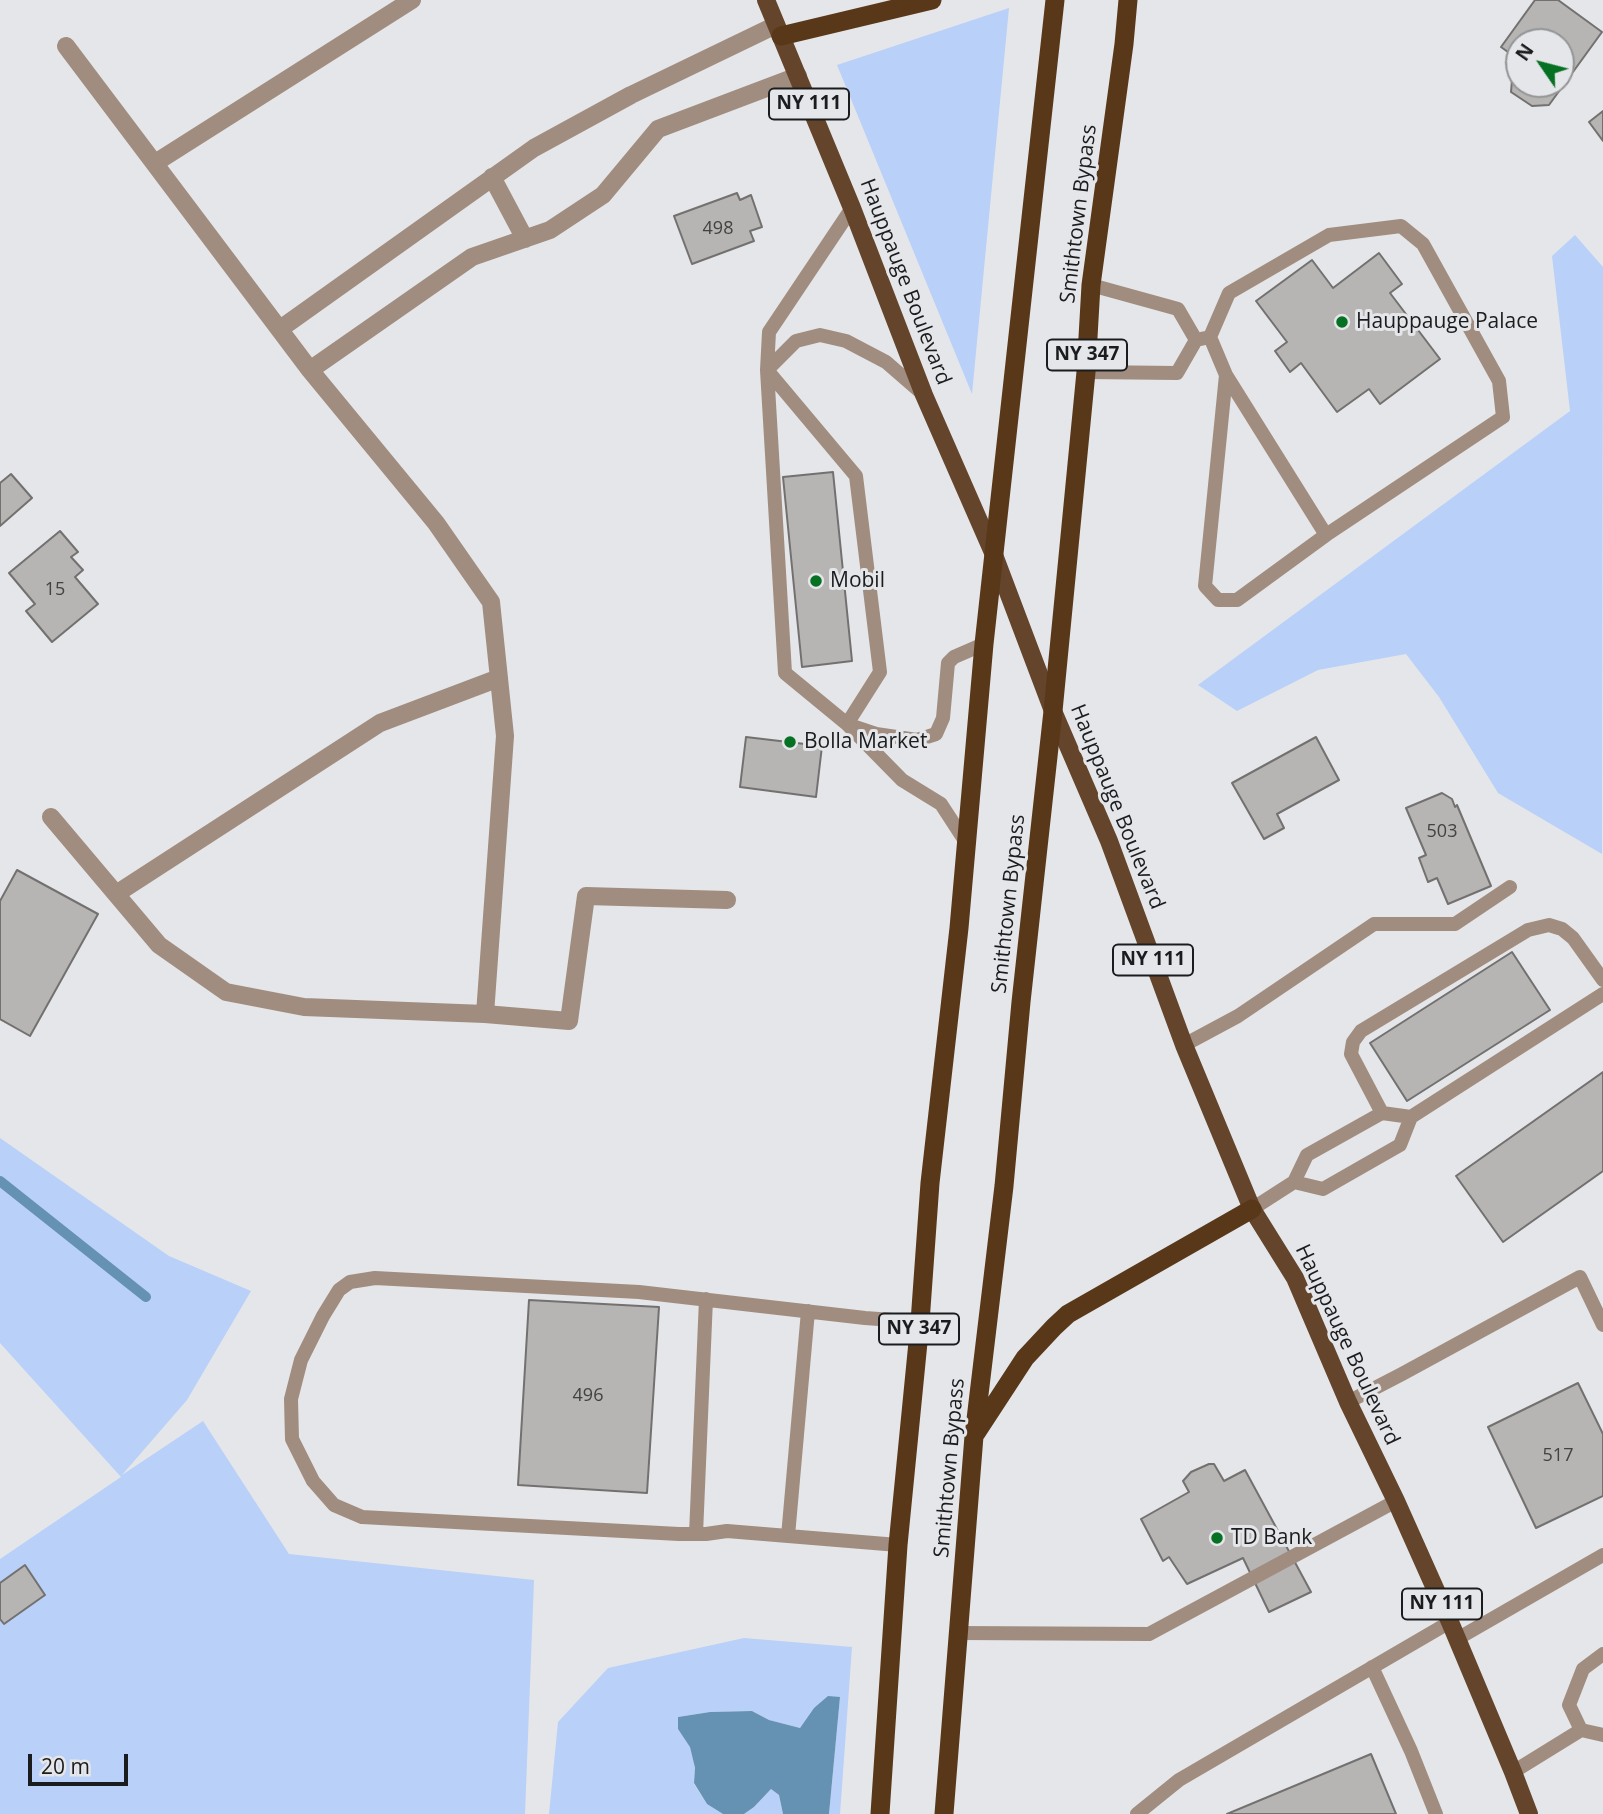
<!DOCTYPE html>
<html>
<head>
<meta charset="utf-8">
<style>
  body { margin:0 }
  #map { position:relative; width:1603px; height:1814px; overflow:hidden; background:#e5e6e9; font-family:"Open Sans",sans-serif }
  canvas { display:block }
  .north { position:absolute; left:1505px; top:28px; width:70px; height:70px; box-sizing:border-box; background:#e5e6e9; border:2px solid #949597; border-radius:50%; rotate:305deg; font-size:19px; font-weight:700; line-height:28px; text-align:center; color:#1b1c1d }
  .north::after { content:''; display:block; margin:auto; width:24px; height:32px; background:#067122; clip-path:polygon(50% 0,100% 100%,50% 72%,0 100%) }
  .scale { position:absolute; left:28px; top:1754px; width:100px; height:32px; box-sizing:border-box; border:4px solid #1b1c1d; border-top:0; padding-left:9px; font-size:21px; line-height:24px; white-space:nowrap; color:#1b1c1d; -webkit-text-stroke:5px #e5e6e9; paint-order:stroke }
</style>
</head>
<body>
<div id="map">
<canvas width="1603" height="1814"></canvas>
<div class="north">N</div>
<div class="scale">20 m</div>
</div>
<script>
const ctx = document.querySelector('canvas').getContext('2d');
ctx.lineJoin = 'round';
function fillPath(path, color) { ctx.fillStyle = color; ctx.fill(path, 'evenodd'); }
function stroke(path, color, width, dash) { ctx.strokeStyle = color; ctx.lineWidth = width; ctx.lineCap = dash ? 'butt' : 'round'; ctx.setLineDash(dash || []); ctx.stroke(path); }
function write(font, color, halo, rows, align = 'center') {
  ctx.font = font + ' "Open Sans",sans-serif'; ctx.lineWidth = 6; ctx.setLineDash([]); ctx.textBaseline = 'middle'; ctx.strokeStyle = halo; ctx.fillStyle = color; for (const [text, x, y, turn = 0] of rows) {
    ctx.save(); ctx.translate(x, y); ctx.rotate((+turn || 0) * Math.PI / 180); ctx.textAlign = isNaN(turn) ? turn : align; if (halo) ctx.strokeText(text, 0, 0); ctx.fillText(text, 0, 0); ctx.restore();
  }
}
const green = new Path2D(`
  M1009 8 972 394 837 65Z
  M1575 235 1603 267 1602 854 1498 793 1439 697 1406 654 1318 670 1237 711 1198 685 1570 411 1552 256Z
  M0 1138 169 1256 251 1291 187 1400 122 1475 203 1421 289 1554 534 1580 525 1814H0V1559L121 1477 0 1343Z
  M744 1638 852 1647 840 1814H829L840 1697 814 1708 800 1728 769 1720 752 1711 710 1712 678 1717V1729L690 1746 695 1769 694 1784 707 1804 723 1814H549L558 1722 608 1668Z
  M771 1789 779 1795 783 1814H744L754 1807Z`);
const water = new Path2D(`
  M828 1696 840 1697 829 1814H783L779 1795 771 1789 754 1807 744 1814H723L707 1804 694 1783 695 1768 690 1747 678 1729V1717L710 1712 752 1711 769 1720 800 1728 814 1708Z`);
const stream = new Path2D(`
  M0 1181 146 1297`);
const building = new Path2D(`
  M1535 0H1558L1602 32 1549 105 1532 106 1511 92 1512 80 1519 71V84H1561V42H1519V60L1501 47Z
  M1603 111V141L1589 122Z
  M737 193 740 200 751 195 762 227 750 231 754 241 692 264 674 216Z
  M1379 253 1402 284 1390 293 1440 359 1380 404 1369 389 1337 412 1301 363 1290 372 1275 351 1287 342 1256 301 1312 260 1333 288Z
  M833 472 852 661 802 667 783 477Z
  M11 474 32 498 0 526V483Z
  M60 531 78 552 71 557 83 570 75 577 98 604 52 642 26 611 35 604 9 573Z
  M746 737 822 746 816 797 740 787Z
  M1316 737 1339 780 1277 814 1284 828 1264 839 1232 783Z
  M1442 793 1452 799 1455 807 1457 805 1491 886 1448 904 1437 878 1428 882 1419 858 1426 855 1406 808Z
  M17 870 98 914 30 1036 0 1019V901Z
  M1512 952 1550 1010 1407 1101 1370 1043Z
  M1603 1072V1171L1503 1242 1456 1176Z
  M529 1300 659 1307 647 1493 518 1485Z
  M1578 1383 1603 1434V1496L1536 1528 1488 1427Z
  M1209 1464H1214L1224 1481 1245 1470 1311 1592 1269 1612 1243 1558 1187 1584 1169 1557 1163 1561 1141 1519 1189 1492 1183 1481 1191 1472Z
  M25 1565 45 1595 4 1624 0 1619V1583Z
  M1371 1754 1396 1814H1227Z`);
const service = new Path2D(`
  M852 208 769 332 767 370 785 673 847 724 902 780 941 804 967 844
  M1091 285 1178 309 1196 340
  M767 370 856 476 880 672 847 724
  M767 370 796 341 820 335 846 341 886 362 924 395
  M1086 372 1177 373 1196 340 1210 337 1226 375 1326 535 1503 417 1499 381 1423 244 1401 226 1329 235 1229 293 1210 337
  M1226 375 1205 586 1218 600H1237L1326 535
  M852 726 876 734 917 740 936 734 943 718 948 663 954 657 984 644
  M1184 1045 1238 1016 1374 924H1455L1510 887
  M1382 1113 1351 1054 1353 1042 1361 1031 1528 930 1549 925 1562 929 1573 938 1603 980
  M1294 1182 1323 1189 1400 1145 1411 1117 1603 994
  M1252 1209 1294 1182 1307 1155 1382 1113 1411 1117
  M1348 1402 1402 1374 1580 1277 1603 1325
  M696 1534 706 1299
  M788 1536 808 1311
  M898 1545 727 1531 706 1534H679L362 1517 334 1505 313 1481 292 1439 291 1399 301 1360 323 1316 339 1290 350 1282 375 1278 639 1292 865 1318 920 1322
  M958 1633 1149 1634 1396 1501
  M1457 1639 1603 1555
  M1372 1667 1411 1751 1436 1814
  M1581 1730 1569 1705 1583 1669 1603 1654
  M1513 1772 1581 1730 1603 1735
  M1137 1814 1179 1780 1450 1622`);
const minor = new Path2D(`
  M66 46 310 370 436 523 491 602 505 736 485 1014 569 1021 586 896 727 900
  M155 163 412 0
  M492 177 525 239
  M280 329 534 148 631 95 776 25
  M310 370 472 257 550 230 603 195 658 129 798 76
  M51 817 159 945 226 992 304 1007 485 1014
  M116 894 380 723 499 678`);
const primary = new Path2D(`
  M766 0 852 208 924 395 994 555 1053 711 1109 841 1184 1045 1252 1209 1295 1278 1348 1402 1396 1501 1450 1622 1513 1772 1529 1814`);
const trunk = new Path2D(`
  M781 36 932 0
  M976 1433 1025 1358 1054 1327 1068 1314 1252 1209
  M880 1814 898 1545 920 1322 930 1183 959 928 984 644 1055 0
  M944 1814 974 1436 1004 1186 1021 1002 1053 711 1086 372 1091 285 1124 44 1128 0`);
const markers = [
  [1342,322,7,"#067122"],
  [816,581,7,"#067122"],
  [790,742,7,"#067122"],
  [1217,1538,7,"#067122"]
];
const numberNames = [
  ["498",718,229],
  ["15",55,590],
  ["503",1442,832],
  ["496",588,1396],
  ["517",1558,1456]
];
const shields = [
  [809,104,80],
  [1087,355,80],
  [1153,960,80],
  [919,1329,80],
  [1442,1604,80]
];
const shieldNames = [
  ["NY 111",809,104],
  ["NY 347",1087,355],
  ["NY 111",1153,960],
  ["NY 347",919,1329],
  ["NY 111",1442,1604]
];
const streetNames = [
  ["Smithtown Bypass",1079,214,-83],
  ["Hauppauge Boulevard",905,282,69],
  ["Hauppauge Boulevard",1117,807,68],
  ["Smithtown Bypass",1009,904,-84],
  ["Hauppauge Boulevard",1347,1345,65],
  ["Smithtown Bypass",950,1468,-85]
];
const poiNames = [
  ["Hauppauge Palace",1356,322],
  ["Mobil",830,581],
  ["Bolla Market",804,742],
  ["TD Bank",1231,1538]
];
fillPath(green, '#b9d0f9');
fillPath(water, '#6592b2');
stroke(stream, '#6592b2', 10);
fillPath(building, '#b6b5b3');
stroke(building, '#73716f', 2);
stroke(service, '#a08d7f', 14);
stroke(minor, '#a08d7f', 18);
stroke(primary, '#64452b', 18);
stroke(trunk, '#59381a', 19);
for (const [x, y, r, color] of markers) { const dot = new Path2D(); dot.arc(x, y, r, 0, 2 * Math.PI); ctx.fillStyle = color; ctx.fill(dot); stroke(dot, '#e5e6e9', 2.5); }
write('18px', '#424242', null, numberNames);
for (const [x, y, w] of shields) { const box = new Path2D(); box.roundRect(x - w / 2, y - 15.5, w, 31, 5); ctx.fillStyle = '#e5e6e9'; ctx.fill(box); stroke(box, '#1b1c1d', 2); }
write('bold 19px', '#1b1c1d', null, shieldNames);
write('21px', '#1b1c1d', '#e5e6e9', streetNames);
write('21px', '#1b1c1d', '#e5e6e9', poiNames, 'left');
</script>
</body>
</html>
